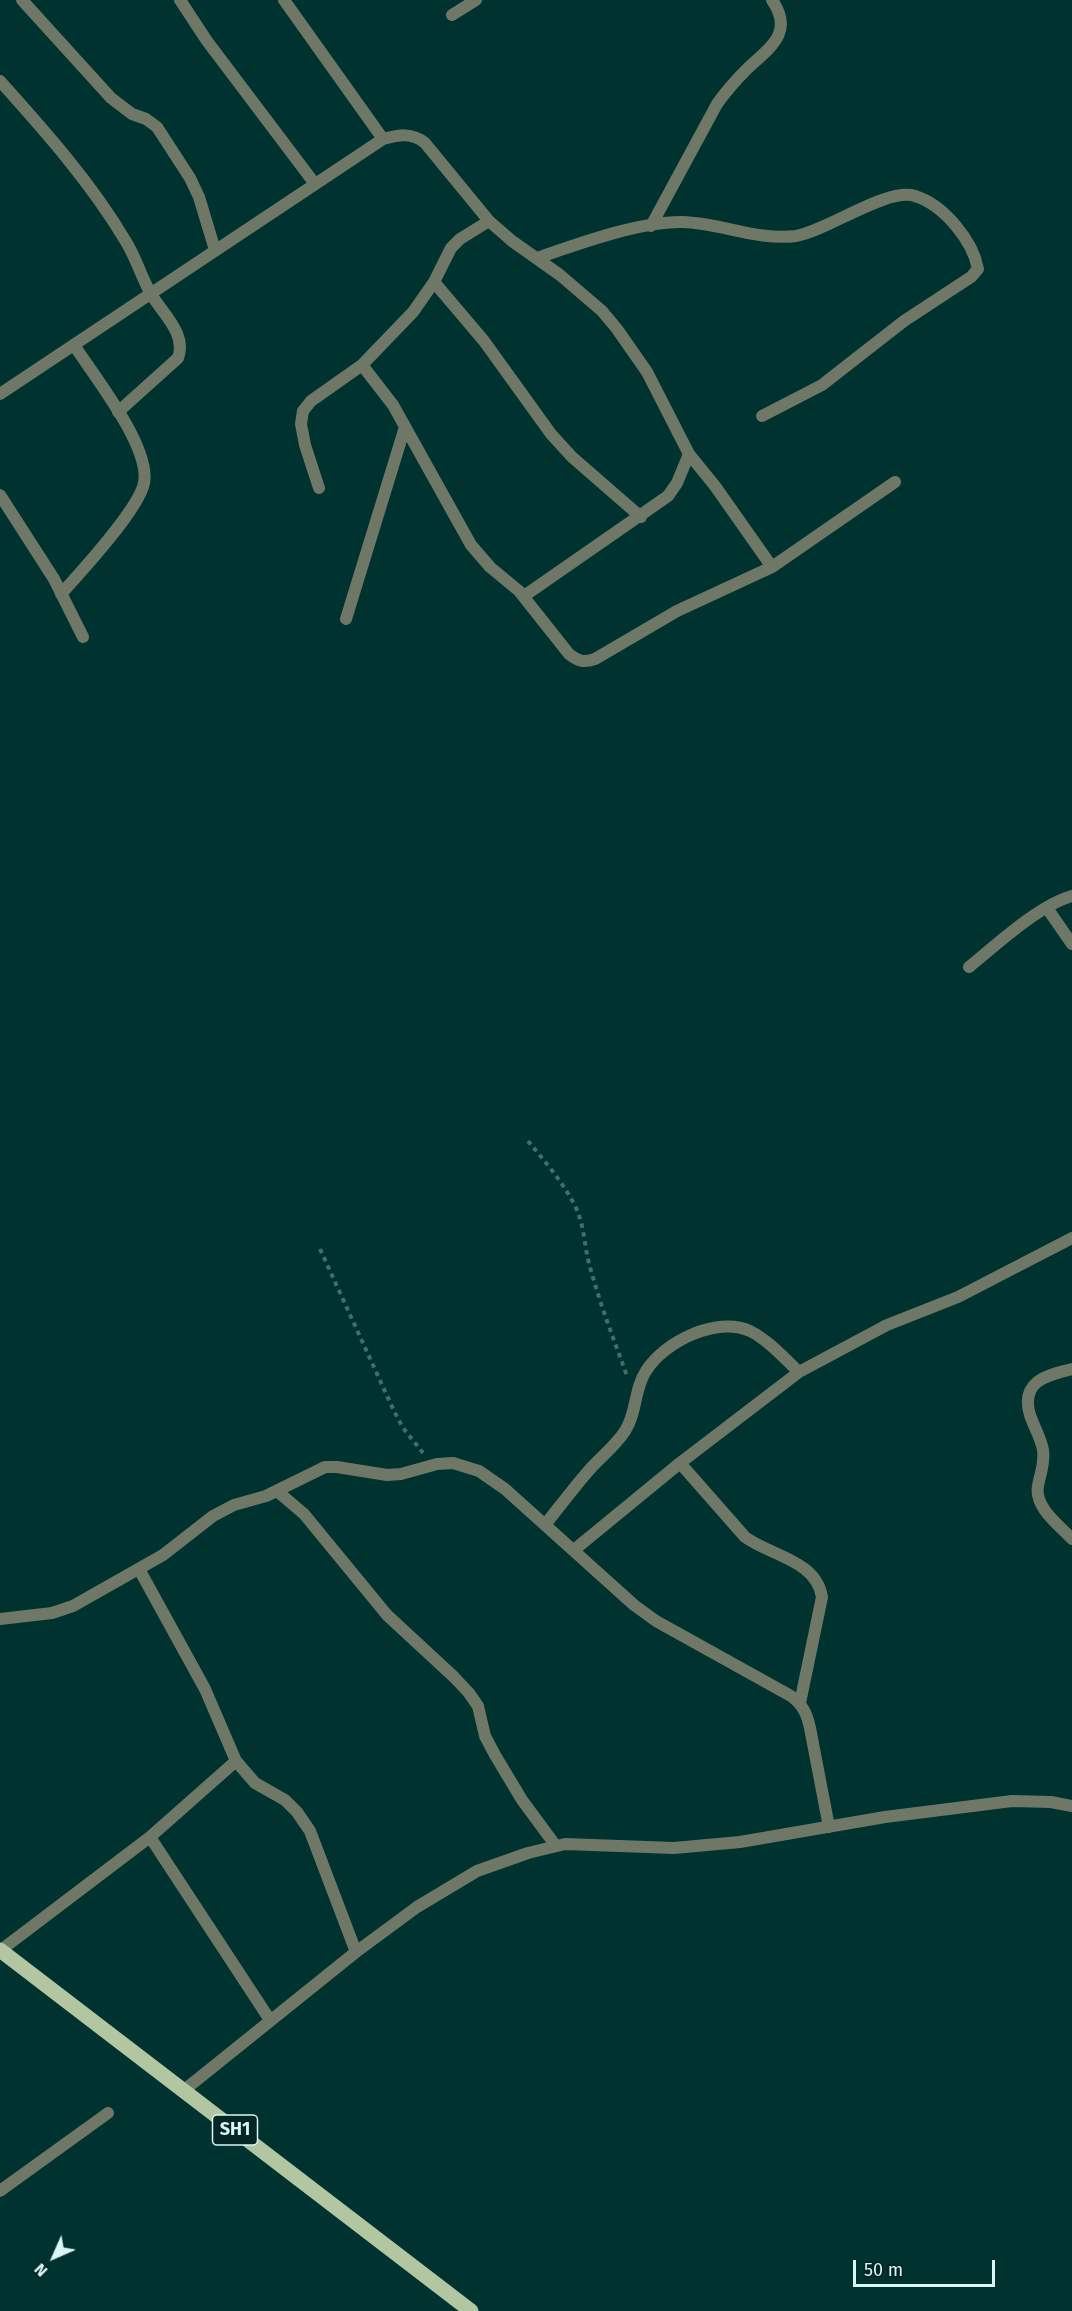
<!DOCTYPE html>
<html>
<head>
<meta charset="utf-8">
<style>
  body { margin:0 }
  #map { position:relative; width:1072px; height:2311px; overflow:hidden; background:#00322f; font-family:"Fira Sans",sans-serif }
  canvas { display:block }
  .north { position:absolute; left:24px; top:2227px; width:60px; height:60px; -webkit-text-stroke:4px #042624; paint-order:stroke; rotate:225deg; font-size:16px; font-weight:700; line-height:24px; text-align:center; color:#d9f7f4 }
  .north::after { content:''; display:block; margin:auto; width:21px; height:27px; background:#d9f7f4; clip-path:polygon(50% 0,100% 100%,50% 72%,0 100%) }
  .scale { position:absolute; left:853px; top:2260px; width:142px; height:27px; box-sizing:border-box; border:3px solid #d9f7f4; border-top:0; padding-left:8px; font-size:18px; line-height:21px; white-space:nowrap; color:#d9f7f4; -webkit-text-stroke:4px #042624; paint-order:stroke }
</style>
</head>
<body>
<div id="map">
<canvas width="1072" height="2311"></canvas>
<div class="north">N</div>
<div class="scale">50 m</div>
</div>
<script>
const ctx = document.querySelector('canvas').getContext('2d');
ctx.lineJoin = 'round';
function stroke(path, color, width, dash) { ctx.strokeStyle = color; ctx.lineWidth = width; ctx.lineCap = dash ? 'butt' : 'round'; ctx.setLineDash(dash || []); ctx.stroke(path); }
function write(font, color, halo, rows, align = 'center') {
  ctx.font = font + ' "Fira Sans",sans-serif'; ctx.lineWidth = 5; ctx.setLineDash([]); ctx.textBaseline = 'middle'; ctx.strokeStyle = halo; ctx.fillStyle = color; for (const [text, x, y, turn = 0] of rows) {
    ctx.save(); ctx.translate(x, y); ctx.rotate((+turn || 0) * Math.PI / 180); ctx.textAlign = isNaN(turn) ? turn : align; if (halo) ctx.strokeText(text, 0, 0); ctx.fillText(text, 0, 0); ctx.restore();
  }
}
const path = new Path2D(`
  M528 1141C545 1162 564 1183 576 1208 585 1227 584 1247 590 1267 600 1304 614 1340 627 1376
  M320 1249 394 1411 403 1428 423 1453`);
const minor = new Path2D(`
  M22 0 111 98 132 114 146 119 157 127 190 178 199 197 215 250
  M180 0 207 41 315 184
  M284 0 383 139
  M452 15 476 0
  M0 81C45 131 91 183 125 240 136 257 141 277 151 294 163 314 187 334 178 358L118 412
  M651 226 717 104C726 91 736 80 747 69 769 48 795 33 772 0
  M537 258C578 244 640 221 683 222 720 223 758 241 796 236 827 231 887 187 915 196 944 205 973 241 978 269L971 277 904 321 822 385 762 416
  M434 282 484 341 551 434 572 457 641 517
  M362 365 393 405 471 545 490 567 519 591 569 654C578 661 583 663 595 659L677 611 772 567 895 482
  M0 394 383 139C399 135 412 132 425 143L489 221 512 241 560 275 602 311 617 329 647 372 689 454 715 486 772 567
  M319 488 305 445 301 424 303 411 311 401 362 365 413 312 434 282 451 248 460 239 489 221
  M0 495 54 579 83 637
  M61 594C81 572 139 509 144 483 151 447 94 376 74 345
  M524 596 668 496 677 483 689 454
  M346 619 405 427
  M1047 908 1072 944
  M969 967C996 945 1039 905 1072 896
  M1072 1369C1046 1375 1020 1382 1030 1415 1034 1427 1041 1438 1043 1450 1045 1464 1040 1474 1038 1486 1034 1507 1059 1525 1072 1539
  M680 1463 745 1537C771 1556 816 1560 822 1597L800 1703
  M277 1491 304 1514 387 1615 454 1677 469 1693 478 1706 485 1736 495 1755 522 1800 556 1846
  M545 1525C560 1506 575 1486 591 1468 602 1456 616 1445 625 1431 637 1413 634 1389 646 1371 664 1342 716 1316 750 1331 768 1340 784 1358 799 1372
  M574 1550 680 1463 799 1372 887 1325 958 1297 1072 1238
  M139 1569 205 1689 236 1761 255 1783 285 1800 297 1812 310 1831 356 1952
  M0 1619 52 1613 73 1606 163 1555 213 1516 234 1505 266 1496 325 1467H337L387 1475 401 1474 437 1464 453 1463 479 1471 505 1489 634 1605 656 1621 791 1696C803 1705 807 1714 810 1728L829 1827
  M150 1837 270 2020
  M1 1950 150 1837 236 1761
  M183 2091 356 1952 417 1907 477 1871 528 1853 565 1844 674 1848 740 1842 885 1817 1012 1801 1051 1802 1072 1806
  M0 2191 108 2113`);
const primary = new Path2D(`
  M0 1950 471 2311`);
const shields = [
  [235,2130,45]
];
const shieldNames = [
  ["SH1",235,2130]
];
stroke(path, '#426e6b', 4, [4.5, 4.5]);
stroke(minor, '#6f7866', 12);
stroke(primary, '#b3c6a2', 15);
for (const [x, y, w] of shields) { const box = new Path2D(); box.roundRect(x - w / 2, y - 15, w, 30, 4.5); ctx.fillStyle = '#042624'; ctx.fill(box); stroke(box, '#d9f7f4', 1.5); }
write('bold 18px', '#d9f7f4', null, shieldNames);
</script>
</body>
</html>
